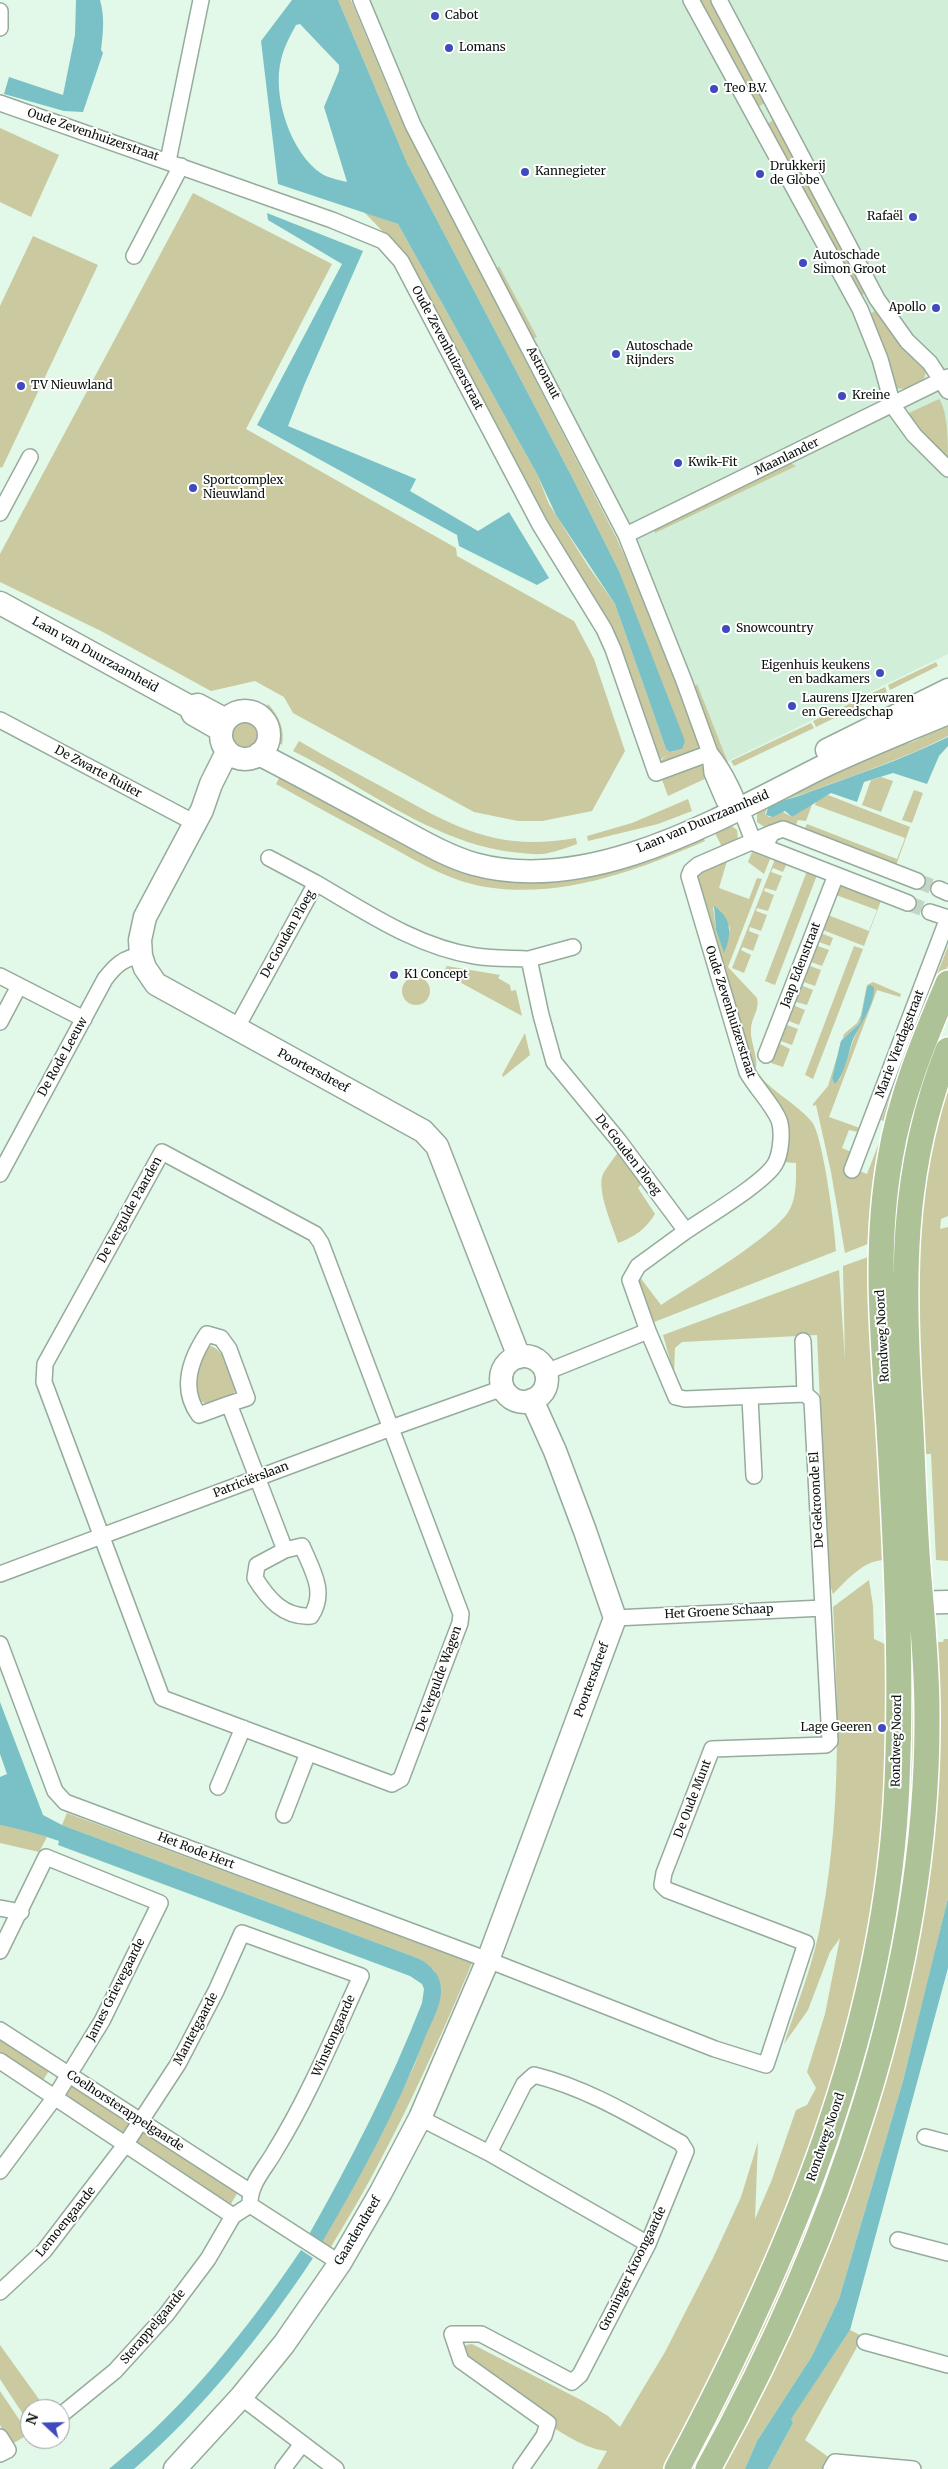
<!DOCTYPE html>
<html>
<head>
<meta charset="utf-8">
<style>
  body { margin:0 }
  #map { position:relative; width:948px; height:2469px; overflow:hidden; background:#e2f8e8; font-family:Merriweather,serif }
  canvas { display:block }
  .north { position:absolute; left:20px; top:2399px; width:50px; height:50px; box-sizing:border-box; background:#fff; border:1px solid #9da09e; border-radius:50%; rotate:291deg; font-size:14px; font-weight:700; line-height:20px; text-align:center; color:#0a110c }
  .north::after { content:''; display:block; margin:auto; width:18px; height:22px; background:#4049be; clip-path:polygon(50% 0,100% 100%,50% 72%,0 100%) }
</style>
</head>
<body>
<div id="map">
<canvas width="948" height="2469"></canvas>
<div class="north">N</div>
</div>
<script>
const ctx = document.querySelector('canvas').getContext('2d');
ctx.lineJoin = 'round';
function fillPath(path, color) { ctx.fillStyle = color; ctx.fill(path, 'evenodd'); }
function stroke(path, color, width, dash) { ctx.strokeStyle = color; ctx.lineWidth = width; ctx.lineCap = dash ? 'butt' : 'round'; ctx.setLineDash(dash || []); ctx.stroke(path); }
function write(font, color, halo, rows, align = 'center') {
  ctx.font = font + ' Merriweather,serif'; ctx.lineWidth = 4; ctx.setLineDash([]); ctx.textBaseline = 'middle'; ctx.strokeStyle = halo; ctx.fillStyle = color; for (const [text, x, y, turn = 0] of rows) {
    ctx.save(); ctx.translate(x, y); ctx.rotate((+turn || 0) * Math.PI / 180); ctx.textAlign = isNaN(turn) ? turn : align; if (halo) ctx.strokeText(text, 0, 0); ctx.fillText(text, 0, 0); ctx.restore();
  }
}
const built = new Path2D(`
  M362 0H948V654L716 767 675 651 415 124Z`);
const green = new Path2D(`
  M338 0H351L398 112 617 539 657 630 700 742 697 750 666 763 659 762 667 755 657 762 567 562 394 243 364 212 398 224 537 474 549 504 588 566 615 604 666 749 671 752 682 749 619 571 573 479 407 163Z
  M698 0H712L763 97 765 103 757 107Z
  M773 120 778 122 866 288V294L858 295 766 125Z
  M0 128 59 155 31 217 0 202Z
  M193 193 332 264 246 429 456 548 457 556 574 621 594 659 625 751 592 811 542 821H518L474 812 293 713 284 697 255 681 211 691 101 631 0 582V554Z
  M33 236 98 265 2 468 0 467V306Z
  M499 266 537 337 533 339 496 271Z
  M877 310 917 357 926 371 923 382C912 388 906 391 894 387L870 314Z
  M939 399C948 411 948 444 948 461L911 421 909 413Z
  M790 463 796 466 655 533 654 529Z
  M936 662 938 666 890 690 888 685Z
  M697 684 730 768 728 769 714 742 693 688Z
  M885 687 887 692 816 727 813 721Z
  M268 704C279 716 285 729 282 745 274 740 263 713 268 704Z
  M229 736a15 15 0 1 1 30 0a15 15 0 1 1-30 0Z
  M811 723 814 728 734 766 731 761Z
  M948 724V736C904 759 856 774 809 792 794 797 781 800 767 808L765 814 769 817 783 812 792 817 813 802 806 821 798 820 794 829 766 828 757 822V809L850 762 915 741Z
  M299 741C328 758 357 773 386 789 455 827 495 852 576 838L577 844C568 847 558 851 548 853 541 855 530 854 522 853 438 847 366 787 293 751Z
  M700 765 705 768 709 777 668 796 661 777Z
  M283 770 514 874 700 830 705 841C636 871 562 899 486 887 448 881 415 860 382 842 347 823 311 804 276 784Z
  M881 777 893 781 881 812 862 805 871 780Z
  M914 790 923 793 912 823 902 820Z
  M828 795 910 827 895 868 803 832 807 824 897 859 905 838 815 805 816 801Z
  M688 799 692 811 658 824 588 841 587 836 632 823Z
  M728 823 737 830 738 840 722 847 711 825Z
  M752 852 770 859 764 874 748 862Z
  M775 859 787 863 783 872 773 868 771 872 782 876 776 891 765 888 764 891 774 895 768 911 757 908 756 911 767 915 761 931 750 927 749 931 759 935 753 951 743 947 741 950 751 955 744 973 732 968Z
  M727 861 719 888 749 899 757 878 762 879 728 967 757 998C760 1010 751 1018 751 1029 750 1043 760 1060 755 1072L695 874ZM713 907 720 910 730 928 724 952 716 930Z
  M807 871 817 875 775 985 765 981Z
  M844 885 882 898 864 946 823 930 828 915 869 931 877 910 836 895 838 888Z
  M821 933 833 938 830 946 819 942 818 946 829 950 822 966 811 962 810 966 821 970 815 986 804 982 803 986 813 990 807 1005 796 1002 795 1006 805 1010 799 1025 789 1021 787 1025 798 1029 792 1045 781 1041 780 1044 790 1049 783 1067 771 1063Z
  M854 946 863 949 813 1079 805 1075Z
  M948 946V966L923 1024 873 1242 845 1253 831 1172 816 1105 813 1106V1104L828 1086 844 1034 857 1023 861 1015 867 985 873 982 901 994 900 997 877 990 829 1117 860 1128 858 1132 849 1130 842 1148 851 1152 845 1168 856 1173 857 1170 867 1174 887 1122 881 1120ZM867 990 874 991 853 1041 840 1079 834 1084 832 1078 841 1041 860 1023Z
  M447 966 500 975 498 978 510 985 511 991 516 990 522 1016 443 973Z
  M402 991a14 14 0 1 1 28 0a14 14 0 1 1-28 0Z
  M525 1033 530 1055 503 1077 502 1075Z
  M948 1067V1216L941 1219 940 1229 948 1227V1561L936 1560 931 1454H925C911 1362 908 1267 920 1174 924 1142 939 1100 948 1067Z
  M760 1076C775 1094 797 1104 812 1122 823 1136 835 1229 836 1251L649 1324 637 1279 639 1276 661 1305C690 1286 777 1235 790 1209 797 1195 796 1178 796 1163L783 1162 782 1151 759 1081Z
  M619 1151 643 1182 638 1188 655 1214C646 1229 634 1237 618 1243 613 1227 596 1190 603 1174 607 1167 614 1158 619 1151Z
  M871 1256 883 1560C863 1561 847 1580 833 1594L831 1588H828L817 1335 682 1342 675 1348 674 1374 663 1335 839 1270 845 1361 843 1266Z
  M211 1346C222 1349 242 1380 235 1391 231 1399 215 1401 207 1404L196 1399 194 1375 205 1348Z
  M869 1580 873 1606 874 1639 887 1645 888 1731 878 1893 844 2054 760 2280 665 2469H597L607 2451C567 2448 502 2387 470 2362L464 2349 466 2345 472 2344 583 2401 608 2416 620 2427 665 2352 714 2256 741 2197 758 2142 755 2219 771 2182 796 2110 807 2105 816 2088 807 2072 825 2014 840 1938 830 1952 808 2010 784 2044C796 2007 811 1970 819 1932 841 1825 839 1715 833 1607Z
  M944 1639H948V1898L929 1977 903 2081 839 2299 812 2356 757 2441 745 2469H713L886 2056 936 1642H943Z
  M903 1647H915C918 1749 912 1853 893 1953 860 2132 781 2310 694 2469H682L857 2052Z
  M67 1813 472 1963C430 2062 386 2159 329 2250L320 2246 380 2137 415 2064 441 1987 434 1970 420 1959 62 1825Z
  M0 1825 29 1830 47 1837 39 1852 0 1843Z
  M0 2038 50 2069 42 2082 0 2055Z
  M72 2084 130 2122 122 2135 64 2097Z
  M142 2130 239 2190 231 2204 135 2143Z
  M850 2330 860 2335 856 2349 805 2440 831 2459 825 2469H768L793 2423 790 2419Z
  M0 2345 46 2409H30V2425L0 2379Z
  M0 2391 29 2434 12 2444 0 2425Z`);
const water = new Path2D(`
  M76 0H100C105 17 103 33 101 50L103 53 83 112 64 111 4 94 9 77 63 95 75 35Z
  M292 0H338L407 163 573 479 619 571 685 741 682 749 670 752 666 749 615 604 556 515 537 474 398 224 278 184 261 41ZM300 24 339 65V71L324 107 347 182C339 180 329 178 322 174 290 153 272 95 281 60 284 47 290 36 296 25Z
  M267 213 363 251 305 383 288 426 416 479 410 491 478 531 509 512 549 578 537 585 459 546 457 535 257 425 342 264 268 220Z
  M948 737V746L939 756 927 784 893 773 864 782 857 802 831 793 792 817 785 811 773 817 766 815 768 807C780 800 791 799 804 794 852 776 902 760 948 737Z
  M714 906C731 917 733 933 724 953L716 930Z
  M870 985 874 987C875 1006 859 1025 852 1042 849 1051 843 1081 834 1084L832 1078 841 1041 860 1023 867 987Z
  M0 1702 43 1815 62 1825 420 1959C431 1966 440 1974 441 1988 442 2004 432 2021 426 2035 398 2109 359 2179 320 2246L307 2238C350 2162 390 2085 422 2003L424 1989 422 1984 410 1976 58 1845 59 1841C39 1834 21 1829 0 1825V1777L7 1774 0 1754Z
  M948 1898V1968L850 2330 791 2419 793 2423 768 2469H745L757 2441 812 2356 839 2299 903 2081Z
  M301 2250 313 2258C262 2335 204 2408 134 2469H109C185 2408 247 2330 301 2250Z`);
const streetTunnel = new Path2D(`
  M917 881 939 889
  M908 903 930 912`);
const street = new Path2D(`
  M361 0 413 125 626 535 684 681 710 753 712 773 724 801 740 809
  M691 0 860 309 880 359 893 406 914 435 948 469
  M719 0 877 299 907 341 930 363 948 391
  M0 11V28
  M0 103 332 220 383 241 401 261 540 525 604 629 613 649 656 773 710 753
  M168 161 201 0
  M134 256 181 166
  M0 513 30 457
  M626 535 948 377
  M0 720 195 823
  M710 753C732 780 741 811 754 843L908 903
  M768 840 772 833 783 829 917 881
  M269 858 316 883
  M939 889 948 893
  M930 912 948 918
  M529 959 573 947
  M0 976 84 1019
  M0 1022 19 986
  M766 1055 836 875
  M162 1152 315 1234 321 1243 461 1614 460 1623 401 1779 392 1784 162 1698 44 1382 45 1364Z
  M852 1170 948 918
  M0 1174 105 979C115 966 124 957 141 956
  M686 1231C706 1217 764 1183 775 1164 781 1154 783 1131 779 1120 773 1105 756 1088 747 1072L689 876 691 871 698 865 772 833
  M803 1341 805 1394
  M546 1372 648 1331
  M750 1398 754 1476
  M229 1404 247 1398 229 1349 221 1338 207 1334C191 1358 179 1388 199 1415L229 1404 285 1550 257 1565 255 1578C268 1599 284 1618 311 1616 327 1592 312 1570 302 1546L285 1550
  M0 1574 391 1428 503 1388
  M615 1618 823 1608
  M0 1644 55 1791 65 1802 488 1960 715 2049 766 2065 806 1943 667 1890 662 1885 664 1873 712 1749 826 1745 830 1741 812 1400 805 1394 685 1399 676 1397 648 1331 630 1280 638 1266 686 1231 619 1141 554 1062 541 1015 529 959C512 958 493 959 475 956 417 947 366 912 316 883L236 1029
  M218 1787 243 1728
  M284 1815 308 1753
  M0 1908 21 1912
  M0 1951 46 1857 160 1903 102 2021 55 2097 0 2171
  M0 2030 249 2191
  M0 2061 233 2216
  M420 2118 489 2153 524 2084 534 2075C587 2088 634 2117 681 2143L686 2151 648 2244 580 2375 572 2382 481 2334H452L461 2361 548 2423 544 2436 521 2469
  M925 2137 948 2143
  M489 2153 648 2244
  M250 2205 340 2263
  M898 2240 948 2253
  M0 2292 44 2251 125 2145 178 2064 216 1991 242 1933 361 1976C334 2035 309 2096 275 2151 265 2169 249 2184 250 2205
  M865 2342 948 2365
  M241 2397 336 2469
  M61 2415 115 2371 166 2315 208 2259 233 2216 250 2205
  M0 2437 8 2450 0 2454
  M283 2469 302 2444
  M831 2469 835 2462 913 2469`);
const secondary = new Path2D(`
  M0 603 190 707
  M221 735a24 24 0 1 1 48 0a24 24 0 1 1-48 0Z
  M221 730 193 714 190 707 198 705 226 720
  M827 750 948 690
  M227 752 211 784 202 810 145 917 140 940 141 956 145 968 156 984 423 1131 437 1146 519 1357
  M259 754C302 776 344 799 386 822 415 837 443 855 474 864 590 896 720 818 820 768 862 748 905 731 948 713
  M501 1379a23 23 0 1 1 46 0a23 23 0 1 1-46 0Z
  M902 1603 948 1602
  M175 2469 241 2397 284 2344 340 2263 381 2192 420 2118 488 1960 615 1618 585 1531 555 1451 532 1400`);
const primary = new Path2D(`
  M677 2469C790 2256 887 2028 897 1783 902 1665 896 1546 889 1428 883 1338 874 1249 890 1159 900 1097 924 1040 948 983
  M708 2469C833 2243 929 1974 927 1713 927 1664 922 1616 918 1567 914 1515 913 1464 910 1412 903 1284 899 1172 948 1050`);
const markers = [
  [435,16,5,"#4049be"],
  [449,48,5,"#4049be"],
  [714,89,5,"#4049be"],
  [525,172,5,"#4049be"],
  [760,174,5,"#4049be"],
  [913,217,5,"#4049be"],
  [803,263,5,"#4049be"],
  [936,308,5,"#4049be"],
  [616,354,5,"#4049be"],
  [21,386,5,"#4049be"],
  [842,396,5,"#4049be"],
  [678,463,5,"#4049be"],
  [193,488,5,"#4049be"],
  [726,629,5,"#4049be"],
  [880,673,5,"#4049be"],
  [792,706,5,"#4049be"],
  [394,975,5,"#4049be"],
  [882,1728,5,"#4049be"]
];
const poiNames = [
  ["Cabot",445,16],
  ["Lomans",459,48],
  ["Teo B.V.",724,89],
  ["Drukkerij",770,167],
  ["de Globe",770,181],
  ["Kannegieter",535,172],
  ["Rafaël",903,217,"right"],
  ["Autoschade",813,256],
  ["Simon Groot",813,270],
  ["Apollo",926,308,"right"],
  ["Autoschade",626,347],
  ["Rijnders",626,361],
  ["TV Nieuwland",31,386],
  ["Kreine",852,396],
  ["Kwik-Fit",688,463],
  ["Sportcomplex",203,481],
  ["Nieuwland",203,495],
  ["Snowcountry",736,629],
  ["Eigenhuis keukens",870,666,"right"],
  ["en badkamers",870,680,"right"],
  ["Laurens IJzerwaren",802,699],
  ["en Gereedschap",802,713],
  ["K1 Concept",404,975],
  ["Lage Geeren",872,1728,"right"]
];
const streetNames = [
  ["Oude Zevenhuizerstraat",93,135,19],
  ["Oude Zevenhuizerstraat",447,348,62],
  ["Astronaut",543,373,62],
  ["Maanlander",787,457,-26],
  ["Laan van Duurzaamheid",95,655,29],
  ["De Zwarte Ruiter",98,772,28],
  ["Laan van Duurzaamheid",703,822,-23],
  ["De Gouden Ploeg",288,934,-61],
  ["Jaap Edenstraat",801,965,-69],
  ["Oude Zevenhuizerstraat",730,1012,72],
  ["Marie Vierdagstraat",900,1044,-69],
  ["De Rode Leeuw",63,1057,-61],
  ["Poortersdreef",313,1071,28],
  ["De Gouden Ploeg",628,1155,52],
  ["De Vergulde Paarden",130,1210,-61],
  ["Rondweg Noord",883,1336,-93],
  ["Patriciërslaan",251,1480,-21],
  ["De Gekroonde El",817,1500,-93],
  ["Het Groene Schaap",719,1612,-3],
  ["De Vergulde Wagen",439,1679,-70],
  ["Poortersdreef",592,1680,-70],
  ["Rondweg Noord",897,1741,-89],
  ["De Oude Munt",693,1799,-69],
  ["Het Rode Hert",196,1851,21],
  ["James Grievegaarde",116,1990,-63],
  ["Mantetgaarde",196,2029,-62],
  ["Winstongaarde",334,2036,-66],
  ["Coelhorsterappelgaarde",125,2111,33],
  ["Rondweg Noord",826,2137,-71],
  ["Lemoengaarde",66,2222,-51],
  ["Gaardendreef",358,2231,-59],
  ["Groninger Kroongaarde",633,2269,-64],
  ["Sterappelgaarde",153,2327,-50]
];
fillPath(built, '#d0eed8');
fillPath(green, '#cac99f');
fillPath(water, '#79c1c6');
stroke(streetTunnel, '#c2d5c7', 15, [15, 8]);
stroke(street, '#96ab9c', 18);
stroke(secondary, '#96ab9c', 25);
stroke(primary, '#fff', 28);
stroke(street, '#fff', 15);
stroke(secondary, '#fff', 22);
stroke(primary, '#adc397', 25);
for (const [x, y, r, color] of markers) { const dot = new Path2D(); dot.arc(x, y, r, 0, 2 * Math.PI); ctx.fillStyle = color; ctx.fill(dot); stroke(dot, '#fff', 2); }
write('12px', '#0a110c', '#fff', poiNames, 'left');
write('12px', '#0a110c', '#fff', streetNames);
</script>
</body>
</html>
